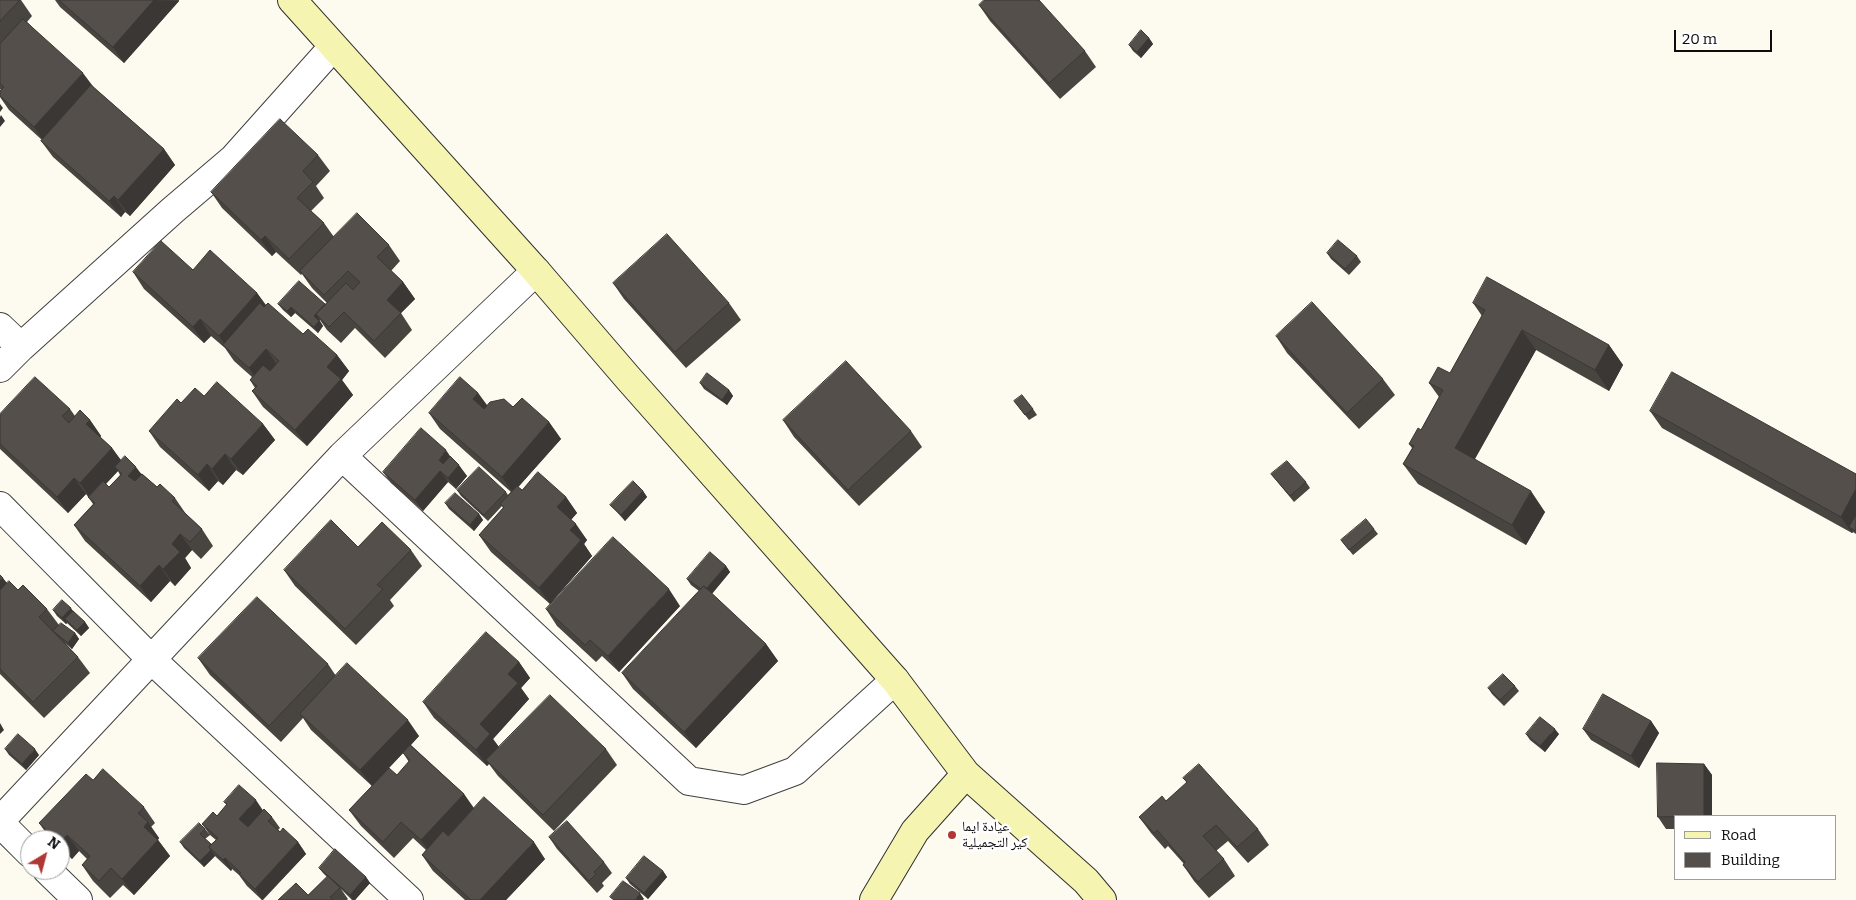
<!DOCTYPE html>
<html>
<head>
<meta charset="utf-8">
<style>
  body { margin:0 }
  #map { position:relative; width:1856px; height:900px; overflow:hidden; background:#fdfbef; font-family:Bitter,serif }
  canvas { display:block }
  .legend { position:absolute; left:1674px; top:815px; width:162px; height:65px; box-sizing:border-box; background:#fff; border:1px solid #9e9e9e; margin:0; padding:6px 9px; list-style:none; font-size:15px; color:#0d0d0d }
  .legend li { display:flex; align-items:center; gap:10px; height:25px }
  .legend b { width:25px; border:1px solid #9e9e9e }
  .north { position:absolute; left:20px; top:830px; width:50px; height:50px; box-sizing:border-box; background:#fff; border:1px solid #9e9e9e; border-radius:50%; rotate:37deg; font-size:14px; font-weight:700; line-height:20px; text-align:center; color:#0d0d0d }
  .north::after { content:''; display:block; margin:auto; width:18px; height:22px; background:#ae3834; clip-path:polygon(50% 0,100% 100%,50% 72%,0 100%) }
  .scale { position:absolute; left:1674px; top:30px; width:98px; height:22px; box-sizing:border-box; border:2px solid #0d0d0d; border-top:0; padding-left:6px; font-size:15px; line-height:18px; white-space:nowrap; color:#0d0d0d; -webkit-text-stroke:4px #fff; paint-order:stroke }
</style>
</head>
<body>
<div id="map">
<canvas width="1856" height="900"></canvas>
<ul class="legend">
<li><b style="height:6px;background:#f6f4b1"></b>Road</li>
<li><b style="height:14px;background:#544f4a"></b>Building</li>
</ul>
<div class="north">N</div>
<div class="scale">20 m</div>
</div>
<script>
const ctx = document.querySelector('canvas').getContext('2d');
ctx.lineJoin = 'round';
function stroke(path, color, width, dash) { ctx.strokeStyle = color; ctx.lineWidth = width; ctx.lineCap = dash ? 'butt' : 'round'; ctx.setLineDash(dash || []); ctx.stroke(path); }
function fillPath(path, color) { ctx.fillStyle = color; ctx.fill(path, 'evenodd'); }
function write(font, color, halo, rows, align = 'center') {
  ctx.font = font + ' Bitter,"Noto Naskh Arabic",serif'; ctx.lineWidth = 5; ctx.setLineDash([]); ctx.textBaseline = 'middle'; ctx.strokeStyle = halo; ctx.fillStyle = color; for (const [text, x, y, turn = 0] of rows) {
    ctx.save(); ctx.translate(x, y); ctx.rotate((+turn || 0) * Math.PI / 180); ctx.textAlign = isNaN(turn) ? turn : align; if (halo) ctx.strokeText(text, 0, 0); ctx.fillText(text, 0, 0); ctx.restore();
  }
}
const street = new Path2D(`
  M0 327 21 347
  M0 368 21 347 173 210 233 159 333 47
  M342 456 689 781 744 790 795 771 895 680
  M0 506 152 660 409 900
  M0 821 342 456 536 271
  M0 823 30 853
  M47 870 78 900`);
const secondary = new Path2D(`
  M292 0 536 271 628 378 895 680 966 774 1086 881 1102 900
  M874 900 915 831 966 774`);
const wall = new Path2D(`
  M0 0H21L32 16 27 22 91 85 164 149 175 165 130 216 125 212 121 217 53 157 41 141 42 140 9 110 0 97V91L1 90 0 89Z
  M55 0H179V1L124 63 60 7Z
  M979 5 1085 51 1096 67 1060 99 990 21Z
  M1149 38 1153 44 1141 58 1133 51 1129 45Z
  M318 155 330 171 316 186 324 198 311 211 324 223 334 237 389 245 400 261 391 271 403 282 415 299 401 313 412 330 385 358 355 328 341 343 327 330 320 320 319 321 323 326 318 333 295 313 291 317 283 310 278 304H325L327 303 312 288 302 274 301 275 276 252 272 256 222 208 211 192Z
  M1327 253 1357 256 1361 262 1349 275 1331 259Z
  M193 270 257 293 266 305 303 334 337 355 349 371 342 380 353 395 307 446 263 407 252 391 255 388 250 380 252 377 234 361 225 348 211 336 204 343 144 289 133 272Z
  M613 283 729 303 741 320 686 368 624 299Z
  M1473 303 1609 345 1623 365 1609 391 1536 350 1475 459 1545 512 1526 545 1418 484 1403 464 1412 448 1409 444 1421 430 1439 397 1429 383 1450 373 1482 316Z
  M1276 336 1383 379 1395 395 1359 429 1287 353Z
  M700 383 729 390 733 396 727 405 704 389Z
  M478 393 487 406 513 407 549 422 561 439 518 487 522 490 566 497 577 513 571 520 587 540 584 544 592 556 550 604 491 552 479 535 503 508 502 506 488 521 461 496 457 490 506 492 508 495 511 492 440 429 429 413Z
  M204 396 263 424 275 440 243 475 236 470 223 485 218 481 209 491 160 447 149 431 181 403Z
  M1014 401 1033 409 1037 415 1029 420Z
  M70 409 75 416 90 420 101 436 100 437 112 448 121 460 142 474 157 487 175 498 186 514 202 529 213 546 201 559 192 550 185 558 191 568 175 586 170 581 151 602 85 541 74 525 93 504 86 494 68 513 0 449V414ZM118 471 120 475 109 487 106 484Z
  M1650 411 1856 474V534L1853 532 1852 533 1662 428Z
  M783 420 911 431 922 447 859 506 794 437Z
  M452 458 467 476 456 489 448 482 423 511 391 483 383 472Z
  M1271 474 1306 482 1310 488 1294 502Z
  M643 491 647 497 625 521 615 510 610 505Z
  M445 503 479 514 483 520 474 531 449 509Z
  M1374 529 1378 534 1353 555 1341 540Z
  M358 547 411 550 422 566 390 600 394 606 356 645 295 586 284 570Z
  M726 566 730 572 712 594 766 644 778 661 696 748 633 689 622 673 699 591 691 585 687 579Z
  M0 575 7 583 47 609 59 625 75 633 79 639 72 649 65 643 78 657 90 673 44 718 0 674Z
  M680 606 619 672 602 656 596 662 557 626 546 609Z
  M53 610 72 611 85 622 89 628 81 636 67 623 66 624 57 616Z
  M198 658 328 664 336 676 419 736 411 745 464 794 474 808 545 859 506 900H465L433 871 422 855 426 850 413 838 394 858 361 826 349 810 372 786 311 730 303 718 281 742 210 675ZM403 753 409 762 397 775 386 771Z
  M519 662 530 678 521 688 529 699 493 739 499 747 606 749 617 765 554 831 498 776 489 764 487 766 434 718 423 702Z
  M1515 686 1519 691 1504 706 1492 694 1488 688Z
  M1651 721 1659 733 1639 768 1591 740 1583 729Z
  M1526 734H1559L1545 752 1530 740Z
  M5 749 39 755 26 770 9 755Z
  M1704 764 1712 775 1675 816V829H1666L1658 817Z
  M1183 778 1258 829 1269 845 1248 863 1228 841 1216 851 1224 859 1235 876 1209 898 1194 881 1183 865 1184 864 1168 846 1165 849 1151 833 1139 817 1166 801 1187 783Z
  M93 780 144 807 155 823 151 827 159 838 158 840 170 856 134 895 123 885 110 898 93 881 82 865 87 859 79 851 72 859 60 848V840H51L39 823Z
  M224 802 263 811 272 817 280 828 278 830 298 842 306 854 263 900H262L247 886 239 875 232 869 231 871 217 858 215 856 204 867 184 848 180 842 205 829 210 835 205 839 211 844 216 840 210 835 202 824 217 816 227 805Z
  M549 837 604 862 612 873 602 883 604 886 597 893 557 849Z
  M319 868 366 877 370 883 355 900H352L341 889 348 899 347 900H278L308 895 327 877 323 873Z
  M663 871 667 877 648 899 630 884 626 878Z`);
const shadedWall = new Path2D(`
  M154 0 179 1 124 63 113 47Z
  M1149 38 1153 44 1141 58 1137 52Z
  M83 73 95 89 45 143 34 127Z
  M0 104 3 108 0 112Z
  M1 115 5 121 0 127V117Z
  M164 149 175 165 130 216 118 200Z
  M114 196 125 212 121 217 109 201Z
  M265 236 276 252 272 256 261 240Z
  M403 282 415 299 398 316 387 300Z
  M257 293 269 310 228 349 219 336Z
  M291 307 295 313 291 317 287 311Z
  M316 314 323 326 318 333 314 327V316Z
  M200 319 211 336 204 343 193 327Z
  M1522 330 1536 350 1469 469 1455 448Z
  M1609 345 1623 365 1609 391 1595 370Z
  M266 349 277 365 260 384 249 368Z
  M337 355 349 371 342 380 353 395 307 446 295 430 327 367Z
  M729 390 733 396 727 405 722 400Z
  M478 393 490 409 484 415 473 399Z
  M90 420 101 436 98 440 86 424Z
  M549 422 561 439 513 493 502 477Z
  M263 424 275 440 243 475 231 459Z
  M112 448 124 465 115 467 118 471 91 499 80 483Z
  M446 450 454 462 446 471 439 460Z
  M225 454 236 470 223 485 212 469Z
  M207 464 218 481 209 491 198 475Z
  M459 465 467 476 456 489 448 478Z
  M136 467 148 483 140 492 128 476Z
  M440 471 448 482 423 511 415 500Z
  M74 478 86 494 68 513 57 497Z
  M1856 489V526L1849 527 1853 532 1852 533 1841 517Z
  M643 491 647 497 625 521 621 515Z
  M1531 491 1545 512 1526 545 1512 525Z
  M566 497 577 513 568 523 557 507Z
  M479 514 483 520 474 531 470 525Z
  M576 524 587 540 584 544 592 556 550 604 539 588 570 530Z
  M180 534 192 550 185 558 191 568 175 586 163 569 172 544Z
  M159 565 170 581 151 602 140 586Z
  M726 566 730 572 708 598 704 592Z
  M3 578 7 584 0 592V581Z
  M669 589 680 606 619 672 608 656Z
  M71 608 75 614 65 619 67 623 66 624 62 618Z
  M85 622 89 628 81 636 77 630Z
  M75 633 79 639 72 649 68 643Z
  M766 644 778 661 696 748 684 732Z
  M519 662 530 678 521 688 529 699 493 739 501 750 486 760 489 764 487 766 476 750 480 724 508 674Z
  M408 720 419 736 372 786 360 770Z
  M1651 721 1659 733 1639 768 1631 756Z
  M0 723 4 730 0 734Z
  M1555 729 1559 734 1545 752 1540 746Z
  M35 749 39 755 26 770 22 764Z
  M1704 764 1712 775V816H1704Z
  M464 794 475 811 432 856 421 840Z
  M256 800 264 812 247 830 239 819Z
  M148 822 159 838 155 843 144 827Z
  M67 835 79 851 72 859 60 843Z
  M158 840 170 856 134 895 122 879Z
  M298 842 306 854 262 900 255 889Z
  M534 842 545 859 506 900H480Z
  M211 850 215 856 204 867 200 861Z
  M225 858 232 869 231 871 223 860Z
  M663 871 667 877 648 899 644 893Z
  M366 877 370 883 355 900H353L350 895Z
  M640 893 644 899 643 900H635Z`);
const building = new Path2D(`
  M0 0H20L0 21Z
  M59 0H154L113 47Z
  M984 0H1039L1085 51 1049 83 979 5Z
  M23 19 83 73 34 127 0 96V91L4 87 0 83V44Z
  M1141 30 1149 38 1137 52 1129 45Z
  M91 85 164 149 118 200 114 196 109 201 41 141Z
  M280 119 318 155 303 171 313 182 297 198 324 223 289 259 265 236 261 240 211 192Z
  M357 213 389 245 377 257 403 282 387 300 401 313 374 341 344 312 329 327 316 314 346 283 353 290 360 282 348 271 324 295 300 271Z
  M667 234 729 303 675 352 613 283Z
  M1338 240 1357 256 1345 269 1327 253Z
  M161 241 193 270 210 250 257 293 219 336 200 319 193 327 133 272Z
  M1487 277 1609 345 1595 370 1522 330 1455 448 1531 491 1512 525 1403 464 1414 446 1409 444 1418 428 1421 430 1443 390 1429 383 1438 367 1450 373 1485 310 1473 303Z
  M299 281 325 304 314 316 319 321 314 327 291 307 287 311 278 304Z
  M1312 302 1383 379 1347 413 1276 336Z
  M260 303 264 307 268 303 303 334 308 329 337 355 327 367 341 379 295 430 252 391 257 386 250 380 263 365 270 371 279 361 266 349 249 368 223 345Z
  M846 361 911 431 848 490 783 420Z
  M1672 372 1856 474V489L1841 517 1650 411Z
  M707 373 729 390 722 400 700 383Z
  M35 377 70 409 62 416 69 423 80 410 90 420 86 424 112 448 80 483 74 478 57 497 0 444V414Z
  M460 377 478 393 473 399 484 409 490 402 504 399 513 407 522 398 549 422 502 477 429 413Z
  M217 382 263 424 231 459 225 454 212 469 207 464 198 475 149 431 177 399 181 403 195 388 204 396Z
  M1022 395 1033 409 1025 415 1014 401Z
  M421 428 446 450 439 460 443 464 450 456 459 465 448 478 440 471 415 500 383 472Z
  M125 456 136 467 128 476 135 481 142 474 157 487 160 484 175 498 172 501 202 529 190 542 180 534 172 544 180 552 163 569 159 565 140 586 74 525 95 503 88 497 103 481 109 487 122 474 115 467Z
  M1287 461 1306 482 1290 496 1271 474Z
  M479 467 506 492 484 515 457 490Z
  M538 472 566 497 557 507 576 524 570 530 581 540 539 588 479 535 504 507 500 504 517 486 522 490Z
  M633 481 643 491 621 515 610 505Z
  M455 493 479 514 470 525 445 503Z
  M1856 515V531L1849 527Z
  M1366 519 1374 529 1349 550 1341 540Z
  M331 520 358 547 382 522 411 550 377 585 383 589 345 629 284 570Z
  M613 537 669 589 608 656 590 640 585 645 546 609Z
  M710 552 726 566 706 589 704 586 701 589 687 579Z
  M0 575 3 578 0 581Z
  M9 581 18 590 23 585 47 609 39 617 78 657 33 702 0 669V590Z
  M704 586 766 644 684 732 622 673Z
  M257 597 328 664 269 726 198 658Z
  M62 600 71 608 62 618 53 610Z
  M73 611 85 622 77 630 65 619Z
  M61 623 75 633 68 643 53 631Z
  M486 632 519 662 508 674 518 683 480 724 490 734 476 750 423 702Z
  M347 663 408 720 360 770 300 714Z
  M1503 674 1515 686 1500 700 1488 688Z
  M1603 694 1651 721 1631 756 1583 729Z
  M550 695 606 749 543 815 486 760Z
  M1540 717 1555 729 1540 746 1526 734Z
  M18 734 35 749 22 764 5 749Z
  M410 745 464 794 421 840 401 822 383 842 349 810 389 768 397 775 410 760 403 753Z
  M1657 763 1704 764V816L1658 817Z
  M1199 764 1258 829 1237 847 1216 825 1203 836 1224 859 1198 882 1183 865 1185 862 1157 830 1154 833 1139 817 1162 796 1166 801 1187 782 1183 778Z
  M103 769 144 807 138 813 148 822 144 827 158 840 122 879 111 868 99 881 82 865 90 856 67 835 60 843V840H57L39 823 86 774 93 780Z
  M239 785 256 800 239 819 248 827 264 809 272 817 268 821 280 832 283 828 298 842 255 889 239 874 241 873 225 858 223 860 209 847 218 838 202 824 213 812 217 816 227 804 224 802Z
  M484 797 534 842 480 900H471L422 855 443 831 448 836Z
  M567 821 604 862 594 872 596 874 589 881 549 837Z
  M199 823 205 829 200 834 211 844 209 847 211 850 200 861 180 842Z
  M335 849 366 877 350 895 319 868Z
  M644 856 663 871 644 893 626 878Z
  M328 876 340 888 330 897 333 900H278L296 883 308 895Z
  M623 881 640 893 635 900H614L610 897Z`);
const markers = [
  [952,835,5,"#ae3834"]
];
const poiNames = [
  ["عيادة ايما",962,827],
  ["كير التجميلية",962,843]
];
stroke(street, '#404040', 30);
stroke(secondary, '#2f2f2f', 30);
stroke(street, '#fff', 28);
stroke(secondary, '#f6f4b1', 28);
fillPath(wall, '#484440');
fillPath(shadedWall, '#3b3734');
fillPath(building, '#544f4a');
stroke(building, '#3b3734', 1);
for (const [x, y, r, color] of markers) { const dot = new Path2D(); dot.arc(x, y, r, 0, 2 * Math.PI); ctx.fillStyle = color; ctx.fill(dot); stroke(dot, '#fff', 2); }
write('14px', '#0d0d0d', '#fff', poiNames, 'left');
</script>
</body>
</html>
